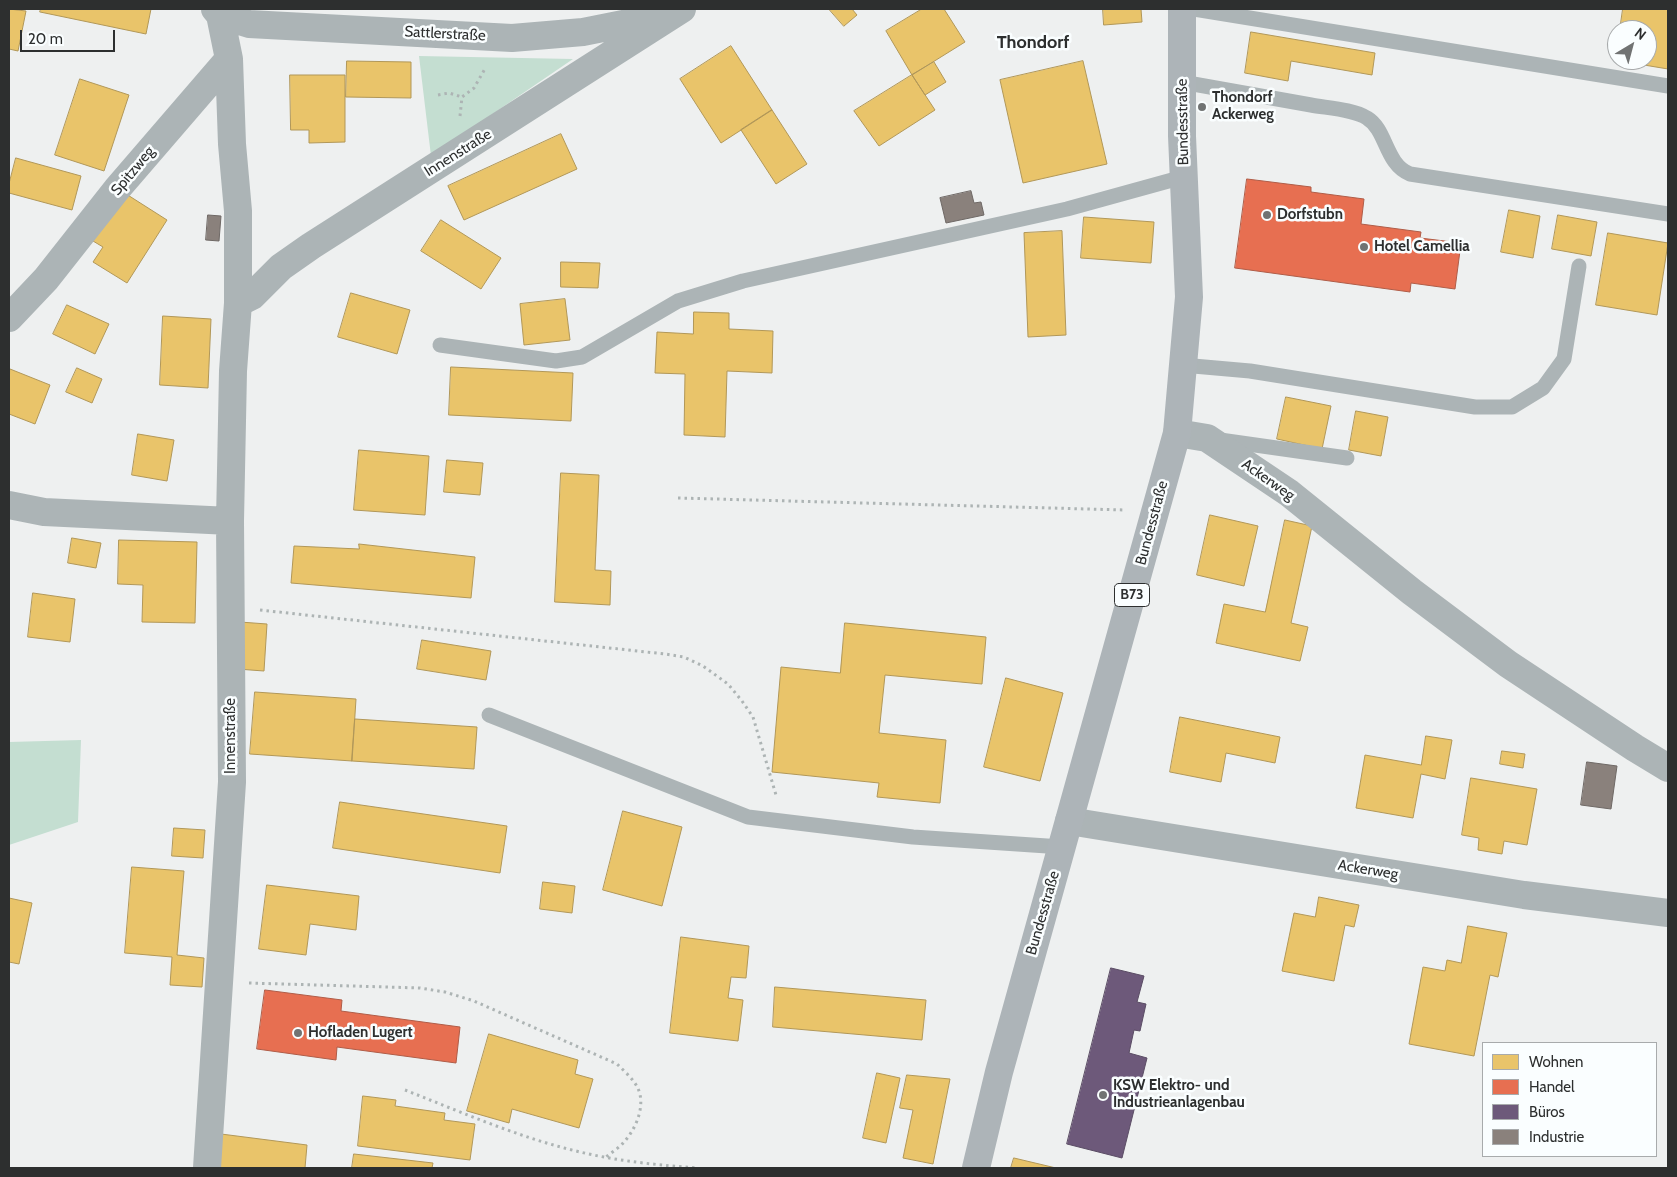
<!DOCTYPE html>
<html>
<head>
<meta charset="utf-8">
<style>
  body { margin:0 }
  #map { position:relative; width:1677px; height:1177px; overflow:hidden; background:#eef0f0; font-family:Cabin,sans-serif }
  canvas { display:block }
  .frame { position:absolute; inset:0; border:10px solid #2d2f2f; pointer-events:none }
  .legend { position:absolute; left:1482px; top:1042px; width:175px; height:115px; box-sizing:border-box; background:#fafeff; border:1px solid #a8abac; margin:0; padding:6px 9px; list-style:none; font-size:15px; color:#2d2f2f }
  .legend li { display:flex; align-items:center; gap:10px; height:25px }
  .legend b { width:25px; border:1px solid #a8abac }
  .north { position:absolute; left:1607px; top:20px; width:50px; height:50px; box-sizing:border-box; background:#fafeff; border:1px solid #a8abac; border-radius:50%; rotate:37deg; font-size:14px; font-weight:700; line-height:20px; text-align:center; color:#2d2f2f }
  .north::after { content:''; display:block; margin:auto; width:18px; height:22px; background:#717373; clip-path:polygon(50% 0,100% 100%,50% 72%,0 100%) }
  .scale { position:absolute; left:20px; top:30px; width:95px; height:22px; box-sizing:border-box; border:2px solid #2d2f2f; border-top:0; padding-left:6px; font-size:15px; line-height:18px; white-space:nowrap; color:#2d2f2f; -webkit-text-stroke:4px #fafeff; paint-order:stroke }
</style>
</head>
<body>
<div id="map">
<canvas width="1677" height="1177"></canvas>
<div class="frame"></div>
<ul class="legend">
<li><b style="height:14px;background:#e9c46a"></b>Wohnen</li>
<li><b style="height:14px;background:#e76f51"></b>Handel</li>
<li><b style="height:14px;background:#6d597a"></b>Büros</li>
<li><b style="height:14px;background:#8a817c"></b>Industrie</li>
</ul>
<div class="north">N</div>
<div class="scale">20 m</div>
</div>
<script>
const ctx = document.querySelector('canvas').getContext('2d');
ctx.lineJoin = 'round';
function fillPath(path, color) { ctx.fillStyle = color; ctx.fill(path, 'evenodd'); }
function stroke(path, color, width, dash) { ctx.strokeStyle = color; ctx.lineWidth = width; ctx.lineCap = dash ? 'butt' : 'round'; ctx.setLineDash(dash || []); ctx.stroke(path); }
function write(font, color, halo, rows, align = 'center') {
  ctx.font = font + ' Cabin,sans-serif'; ctx.lineWidth = 5; ctx.setLineDash([]); ctx.textBaseline = 'middle'; ctx.strokeStyle = halo; ctx.fillStyle = color; for (const [text, x, y, turn = 0] of rows) {
    ctx.save(); ctx.translate(x, y); ctx.rotate((+turn || 0) * Math.PI / 180); ctx.textAlign = isNaN(turn) ? turn : align; if (halo) ctx.strokeText(text, 0, 0); ctx.fillText(text, 0, 0); ctx.restore();
  }
}
const green = new Path2D(`
  M419 56 573 59 431 156Z
  M81 740 78 822 9 845V742Z`);
const homes = new Path2D(`
  M9 9 26 11 18 51 9 49Z
  M41 9H151L146 34 40 12Z
  M829 9H852L857 15 844 26Z
  M922 9H944L965 42 912 75 886 31Z
  M1103 9H1141L1142 22 1104 25Z
  M1623 9H1668V69L1644 65 1645 60H1647V30H1620Z
  M1251 32 1375 53 1372 75 1291 61 1288 81 1245 73Z
  M731 46 772 110 721 143 680 79Z
  M347 61 411 62V98L346 97Z
  M1083 61 1107 164 1023 183 1000 80Z
  M934 62 946 82 925 95 912 75Z
  M290 75H345V142L309 143V130H291Z
  M912 75 935 110 879 146 854 111Z
  M80 79 129 95 104 171 55 155Z
  M772 110 807 164 776 184 741 130Z
  M561 134 577 169 464 220 448 186Z
  M16 158 81 176 72 210 9 193V184Z
  M123 192 167 220 127 283 93 262 103 247 93 241Z
  M1509 210 1540 216 1533 258 1501 252Z
  M1558 215 1597 222 1591 256 1552 249Z
  M1084 217 1154 222 1151 263 1081 258Z
  M441 220 501 258 481 289 421 251Z
  M1062 231 1066 335 1028 337 1024 233Z
  M1608 233 1668 243 1657 315 1596 305Z
  M561 262 600 263 598 288 561 287Z
  M351 293 410 310 397 354 338 337Z
  M565 299 570 340 524 345 520 304Z
  M67 305 109 324 95 354 53 334Z
  M694 312 729 313V329L773 331 772 373 727 371 725 437 684 435 685 374 655 373 657 332 693 334Z
  M163 316 211 319 208 388 160 385Z
  M451 367 573 373 571 421 449 415Z
  M77 368 102 379 92 403 66 392Z
  M10 369 50 385 35 424 9 414Z
  M1286 397 1331 406 1322 449 1277 439Z
  M1356 411 1388 417 1381 456 1349 450Z
  M138 434 174 440 167 481 132 475Z
  M359 450 429 456 425 515 354 510Z
  M447 460 483 463 480 495 444 492Z
  M561 473 599 475 595 570 611 571 610 605 555 602Z
  M1210 515 1258 526 1244 586 1197 575Z
  M1285 520 1312 526 1291 623 1308 627 1300 661 1216 643 1224 604 1265 612Z
  M72 538 101 543 96 568 68 563Z
  M119 540 197 542 195 623 142 622 143 585 118 584Z
  M359 544 475 557 471 598 291 583 294 546 359 549Z
  M33 593 75 599 70 642 28 637Z
  M240 622 267 624 264 671 237 669Z
  M845 623 986 637 982 684 885 675 879 733 946 740 940 803 877 797 879 783 772 772 781 667 840 673Z
  M422 640 491 651 486 680 417 669Z
  M1006 678 1063 693 1040 781 984 767Z
  M255 692 356 699 352 761 250 754Z
  M1180 717 1280 737 1275 763 1226 753 1221 782 1170 772Z
  M355 719 477 727 474 769 352 761Z
  M1426 736 1452 740 1445 779 1421 774 1413 818 1356 808 1365 755 1421 765Z
  M1502 751 1525 754 1523 768 1500 764Z
  M1471 778 1537 789 1527 845 1504 841 1502 854 1478 850 1479 838 1462 835Z
  M340 802 507 826 500 873 333 848Z
  M623 811 682 827 662 906 603 890Z
  M174 828 205 830 203 858 172 856Z
  M132 867 184 871 177 955 204 958 202 987 170 985 172 957 125 953Z
  M543 882 575 886 572 913 540 909Z
  M267 885 359 896 356 930 310 924 306 955 259 949Z
  M1319 897 1359 905 1354 927 1345 925 1334 981 1282 971 1294 913 1315 917Z
  M9 898 32 903 19 964 9 962Z
  M1468 926 1507 933 1498 977 1490 975 1474 1056 1409 1044 1423 967 1445 971 1447 960 1461 963Z
  M681 937 749 946 746 978 731 977 728 998 743 1000 738 1041 670 1033Z
  M775 987 926 1000 922 1040 773 1027Z
  M489 1034 578 1060 575 1074 593 1079 579 1128 512 1109 509 1123 467 1111Z
  M877 1073 900 1078 886 1143 863 1138Z
  M907 1075 950 1079 933 1164 903 1158 913 1110 900 1108Z
  M363 1096 396 1100 395 1106 445 1113 444 1120 475 1124 470 1160 358 1146Z
  M221 1134 307 1145 305 1168H217Z
  M354 1154 433 1163 432 1168H352Z
  M1014 1158 1056 1168H1011Z`);
const shops = new Path2D(`
  M1247 179 1311 187V192L1364 199 1361 224 1421 232 1420 238 1461 243 1455 289 1411 283 1410 292 1235 268Z
  M265 990 342 1000 341 1011 460 1027 456 1063 337 1047 336 1060 257 1049Z`);
const offices = new Path2D(`
  M1111 968 1144 976 1137 1002 1146 1004 1140 1031 1134 1030 1129 1053 1147 1058 1122 1158 1067 1144Z`);
const industry = new Path2D(`
  M971 191 974 203 981 202 984 215 946 223 940 198Z
  M208 215 221 216 219 241 206 240Z
  M1587 762 1617 766 1611 809 1581 805Z`);
const path = new Path2D(`
  M438 95 449 93 462 97
  M460 116 462 97 474 88 486 67
  M678 498 1125 510
  M260 610 665 654 684 657 703 666 728 684 742 701 753 717 776 795
  M249 983 420 988 445 992 474 1001 617 1064C625 1072 635 1080 639 1091 645 1108 635 1130 624 1142 619 1148 612 1152 606 1157
  M405 1090C461 1112 518 1137 576 1151 616 1161 657 1165 697 1168`);
const lane = new Path2D(`
  M1194 9 1668 86
  M1182 82C1225 90 1268 97 1311 105 1327 108 1353 109 1367 118 1387 130 1385 164 1410 174L1668 214
  M440 345 556 361 582 357 678 301 743 281 1067 209 1183 177
  M1182 365 1250 371 1475 407H1512L1543 388 1564 359 1579 266
  M1220 440 1347 458
  M489 715 748 817 913 837 1062 847`);
const street = new Path2D(`
  M215 9 220 15 249 24 512 38 583 32 633 22 661 13
  M238 303 252 296 281 267 311 246 682 9
  M9 318 46 279 117 189 229 59
  M1177 433 1207 438 1289 493 1412 592 1508 664 1635 748 1668 768
  M9 505 44 512 230 521
  M1069 821 1524 895 1668 913
  M207 1168 232 782 230 521 233 371 238 303V211L232 144 229 59 220 15`);
const primary = new Path2D(`
  M976 1168 999 1072 1177 433 1189 297 1182 136V9`);
const markers = [
  [1202,107,5,"#717373"],
  [1267,215,5,"#717373"],
  [1364,247,5,"#717373"],
  [298,1033,5,"#717373"],
  [1103,1095,5,"#717373"]
];
const shields = [
  [1132,595,35]
];
const shieldNames = [
  ["B73",1132,595]
];
const streetNames = [
  ["Sattlerstraße",445,34,3],
  ["Bundesstraße",1183,122,-91],
  ["Innenstraße",458,153,-32],
  ["Spitzweg",133,171,-50],
  ["Ackerweg",1268,480,35],
  ["Bundesstraße",1152,523,-75],
  ["Innenstraße",231,736,-90],
  ["Ackerweg",1368,870,9],
  ["Bundesstraße",1043,913,-74]
];
const poiNames = [
  ["Thondorf",1212,98],
  ["Ackerweg",1212,115],
  ["Dorfstubn",1277,215],
  ["Hotel Camellia",1374,247],
  ["Hofladen Lugert",308,1033],
  ["KSW Elektro- und",1113,1086],
  ["Industrieanlagenbau",1113,1103]
];
const quarterNames = [
  ["Thondorf",1033,43]
];
fillPath(green, '#c4ded1');
fillPath(homes, '#e9c46a');
stroke(homes, '#b19758', 1);
fillPath(shops, '#e76f51');
stroke(shops, '#af5c47', 1);
fillPath(offices, '#6d597a');
stroke(offices, '#5a4c64', 1);
fillPath(industry, '#8a817c');
stroke(industry, '#6e6865', 1);
stroke(path, '#adb4b4', 3, [2.5, 4]);
stroke(lane, '#acb4b6', 15);
stroke(street, '#acb4b6', 28);
stroke(primary, '#adb4b8', 28);
for (const [x, y, r, color] of markers) { const dot = new Path2D(); dot.arc(x, y, r, 0, 2 * Math.PI); ctx.fillStyle = color; ctx.fill(dot); stroke(dot, '#fafeff', 2); }
for (const [x, y, w] of shields) { const box = new Path2D(); box.roundRect(x - w / 2, y - 11.5, w, 23, 4); ctx.fillStyle = '#fafeff'; ctx.fill(box); stroke(box, '#2d2f2f', 1); }
write('bold 14px', '#2d2f2f', null, shieldNames);
write('15px', '#2d2f2f', '#fafeff', streetNames);
write('bold 15px', '#2d2f2f', '#fafeff', poiNames, 'left');
write('bold 18px', '#2d2f2f', '#fafeff', quarterNames);
</script>
</body>
</html>
